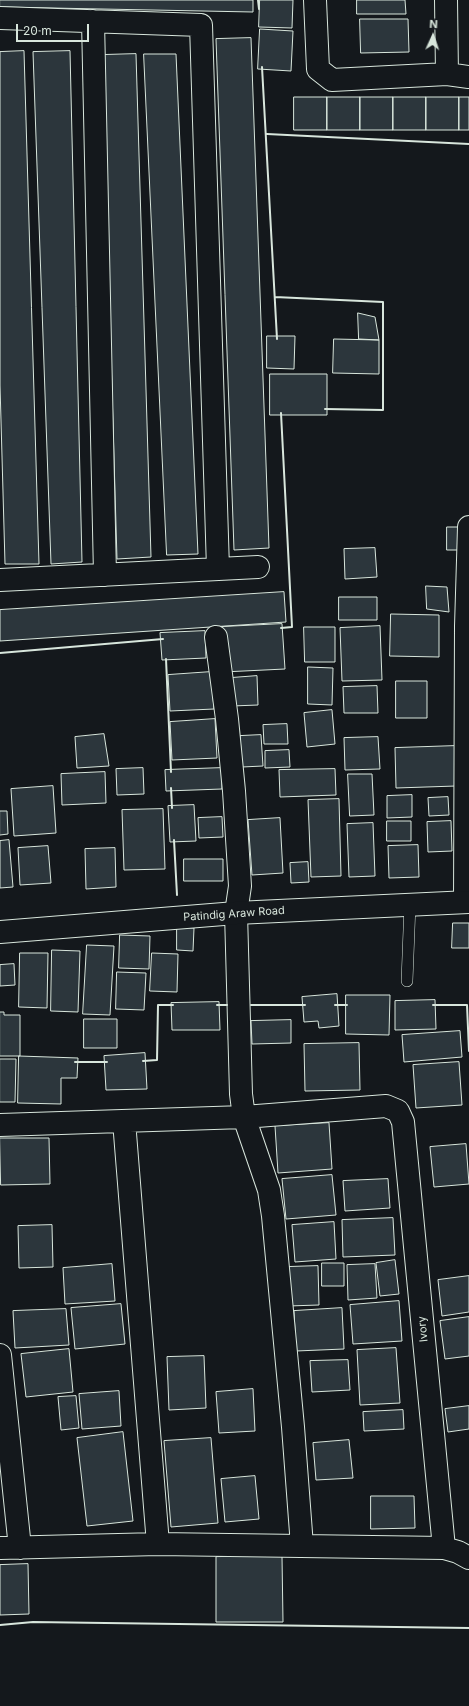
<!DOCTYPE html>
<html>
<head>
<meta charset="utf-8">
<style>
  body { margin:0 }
  #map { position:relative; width:469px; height:1706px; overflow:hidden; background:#14181c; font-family:Inter,sans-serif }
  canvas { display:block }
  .north { position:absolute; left:413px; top:16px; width:40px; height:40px; -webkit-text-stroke:3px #14181c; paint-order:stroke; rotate:3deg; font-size:11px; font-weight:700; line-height:16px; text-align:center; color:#d8e6dc }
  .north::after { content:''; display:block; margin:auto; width:14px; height:18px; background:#d8e6dc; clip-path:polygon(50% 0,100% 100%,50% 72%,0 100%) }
  .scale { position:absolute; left:16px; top:24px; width:73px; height:18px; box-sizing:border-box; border:2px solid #d8e6dc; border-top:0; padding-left:5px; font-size:12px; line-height:14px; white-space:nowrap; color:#d8e6dc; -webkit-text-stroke:3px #14181c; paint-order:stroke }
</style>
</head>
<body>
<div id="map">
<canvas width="469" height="1706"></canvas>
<div class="north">N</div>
<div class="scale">20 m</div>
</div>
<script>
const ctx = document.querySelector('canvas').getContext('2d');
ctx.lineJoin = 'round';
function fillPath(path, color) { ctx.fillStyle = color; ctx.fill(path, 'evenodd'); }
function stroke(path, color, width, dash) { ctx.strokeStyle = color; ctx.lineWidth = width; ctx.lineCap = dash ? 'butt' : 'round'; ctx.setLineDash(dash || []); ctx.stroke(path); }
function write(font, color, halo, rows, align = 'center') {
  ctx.font = font + ' Inter,sans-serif'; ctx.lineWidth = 3; ctx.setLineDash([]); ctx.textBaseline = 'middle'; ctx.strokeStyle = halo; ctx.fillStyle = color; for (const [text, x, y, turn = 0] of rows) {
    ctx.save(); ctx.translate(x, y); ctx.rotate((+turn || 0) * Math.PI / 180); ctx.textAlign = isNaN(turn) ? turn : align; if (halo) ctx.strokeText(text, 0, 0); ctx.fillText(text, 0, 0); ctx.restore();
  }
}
const building = new Path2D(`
  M0 0H253V12L0 7Z
  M260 0H293L292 28 259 27Z
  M357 0H405L406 14H357Z
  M360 19H408L409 52 361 53Z
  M260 29 293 31 291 71 258 69Z
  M251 38 269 548 234 550 216 39Z
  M24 51 39 564H5L0 385V52Z
  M70 51 82 562 51 564 33 52Z
  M136 54 151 557 117 559 102 55Z
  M144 54H176L198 554 167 555Z
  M294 97H327V130H294Z
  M327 97H360V130H327Z
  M360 97H393V130H360Z
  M393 97H426V130H393Z
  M426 97H459V130H426Z
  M459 97H469V130H459Z
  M358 313 375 317 379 340 359 339Z
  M267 336H295L294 369 267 368Z
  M334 339 379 340V374L333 373Z
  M270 374H327V415H270Z
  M447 527H463L462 550H447Z
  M375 548 377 577 345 579 344 549Z
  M426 586 447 587 449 612 427 609Z
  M284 592 286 622 0 641V610Z
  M339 597H377V620H339Z
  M391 614 439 615V657L390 656Z
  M282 624 285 669 223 672 221 627Z
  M380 626 382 680 342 681 340 628Z
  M304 627H335V662H305Z
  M205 631 206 658 162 660 160 633Z
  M308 667 333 668 332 705 308 704Z
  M211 672 214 709 170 711 168 675Z
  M257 676 258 705 232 706 231 678Z
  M396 681H427V718H396Z
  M377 686 378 713H344L343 687Z
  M332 710 335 744 307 747 304 713Z
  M215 719 217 758 172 760 170 722Z
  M287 724 288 744H264L263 725Z
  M104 734 109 766 77 768 75 737Z
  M261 735 263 766 242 767 240 736Z
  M378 737 380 769 345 770 344 738Z
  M455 746 456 786 396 788 395 748Z
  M289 750 290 767 265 768V751Z
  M143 768 144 794 117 795 116 769Z
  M222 768V789L166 791 165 770Z
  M335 769 336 795 280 797 279 770Z
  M105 772 106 803 62 805 61 774Z
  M348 774H372L374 815 350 816Z
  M53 786 56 833 14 836 11 789Z
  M412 795V817L387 818V796Z
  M448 797 449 815 429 816 428 798Z
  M339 799 341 876 311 877 308 800Z
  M194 805 196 841 170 842 168 806Z
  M163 809 165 869 124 870 122 810Z
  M0 811H7L8 834 0 835Z
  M222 817 223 837 199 838 198 818Z
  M280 818 283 873 252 875 248 820Z
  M387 821H411V841H387Z
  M451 821 452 851 428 852 427 822Z
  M373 823 375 876 349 877 347 824Z
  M9 840 13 887 0 888V841Z
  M418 845 419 877 389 878 388 846Z
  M48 846 51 883 20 885 18 848Z
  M115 848 116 887 86 889 85 849Z
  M184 859H223V881H184Z
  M308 862 309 882 291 883 290 863Z
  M453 923H469V948H452Z
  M177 927 194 928 193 951 177 950Z
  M120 935 150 936 149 969 119 968Z
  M87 945 114 946 110 1015 83 1014Z
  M52 950 80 951 78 1012 51 1011Z
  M20 953H48L47 1008 19 1007Z
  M152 953 178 954 177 992 150 991Z
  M14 964 15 985 0 986V965Z
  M117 972 146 973 144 1010 116 1009Z
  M337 994 339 1026 319 1028 318 1021 304 1022 302 997Z
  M346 995H390L389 1035 346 1034Z
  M435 1000 436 1029 395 1030V1001Z
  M219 1002 220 1030H172L171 1003Z
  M0 1012H4V1015H20V1056H0Z
  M84 1019H117V1048H84Z
  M291 1020V1043L252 1044 251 1021Z
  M460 1031 462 1057 404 1062 402 1035Z
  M359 1043 360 1090 305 1091 304 1044Z
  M145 1053 147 1089 106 1090 104 1056Z
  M19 1056 78 1058 77 1078H61V1104L18 1103Z
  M0 1059H16L15 1102H0Z
  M459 1062 462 1105 416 1108 413 1065Z
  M329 1123 332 1169 278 1173 275 1126Z
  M0 1138H49L50 1184 1 1185Z
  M466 1144 469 1184 434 1187 430 1147Z
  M332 1175 336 1215 286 1219 282 1179Z
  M388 1179 390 1208 345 1211 343 1181Z
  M393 1218 395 1255 343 1257 342 1220Z
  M334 1222 336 1259 295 1262 292 1225Z
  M52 1225 53 1267 19 1268 18 1226Z
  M395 1260 399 1294 380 1296 376 1263Z
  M322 1263H344V1286H322Z
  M112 1264 115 1301 65 1304 63 1268Z
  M375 1264 377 1298 348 1300 347 1265Z
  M318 1266 319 1305 288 1306 287 1267Z
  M469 1276V1312L442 1316 438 1280Z
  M399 1301 402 1341 353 1344 350 1305Z
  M121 1304 125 1344 75 1349 71 1308Z
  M342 1308 344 1349 296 1351 294 1311Z
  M66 1309 69 1345 15 1348 13 1311Z
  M469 1317V1356L445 1359 440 1321Z
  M396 1348 400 1403 360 1405 357 1350Z
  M69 1349 73 1392 26 1397 21 1354Z
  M204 1356 206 1408 169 1410 167 1357Z
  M348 1360 350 1390 312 1392 310 1361Z
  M253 1389 255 1431 219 1433 216 1392Z
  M119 1391 121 1426 82 1429 79 1394Z
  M76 1396 79 1428 61 1430 58 1397Z
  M469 1406V1429L448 1432 445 1409Z
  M403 1410 404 1429 364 1431 363 1412Z
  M123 1432 133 1521 87 1526 77 1438Z
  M211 1438 218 1523 171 1527 164 1441Z
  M349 1440 353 1478 316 1480 313 1443Z
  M255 1476 259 1519 225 1522 221 1479Z
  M371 1496H414L415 1528 371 1529Z
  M282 1556 283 1622H216V1557Z
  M28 1564 29 1614 0 1615V1565Z`);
const lane = new Path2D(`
  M407 981 410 904`);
const street = new Path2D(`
  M315 0 318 69 332 80 447 74 469 77
  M446 0 447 74
  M0 18 201 25 218 569
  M93 21 105 575
  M0 580 258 567
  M216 637 227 719 234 791 240 886 236 913 241 1094 244 1117 269 1190 273 1216 293 1427 302 1546
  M465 902 466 626 469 527
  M124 1121 158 1544
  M0 1125 244 1117 386 1106 398 1111 403 1122 444 1548
  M0 1355 20 1548
  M0 1548 158 1544 444 1548 458 1552 469 1558`);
const secondary = new Path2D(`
  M0 932 236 913 469 902`);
const wall = new Path2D(`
  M258 0 259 9
  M262 67 277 339
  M267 134 469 144
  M275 297 383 302V410L325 409
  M281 628 292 627 281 413
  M0 653 163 639
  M166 659 171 772
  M171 788 172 808
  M174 840 177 895
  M217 1005H227
  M251 1005H305
  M335 1005H347
  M433 1005H467L469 1051
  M143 1061 157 1060 158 1005H173
  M75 1062H107
  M0 1625 33 1622 469 1628`);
const streetNames = [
  ["Patindig Araw Road",234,914,-4],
  ["Ivory",423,1329,-95]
];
fillPath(building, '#2c363c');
stroke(building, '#d8e6dc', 1);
stroke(lane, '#d8e6dc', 12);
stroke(street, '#d8e6dc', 24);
stroke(secondary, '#d8e6dc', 24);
stroke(lane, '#14181c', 11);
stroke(street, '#14181c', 22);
stroke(secondary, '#14181c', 22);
stroke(wall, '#d8e6dc', 2);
write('11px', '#d8e6dc', '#14181c', streetNames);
</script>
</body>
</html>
